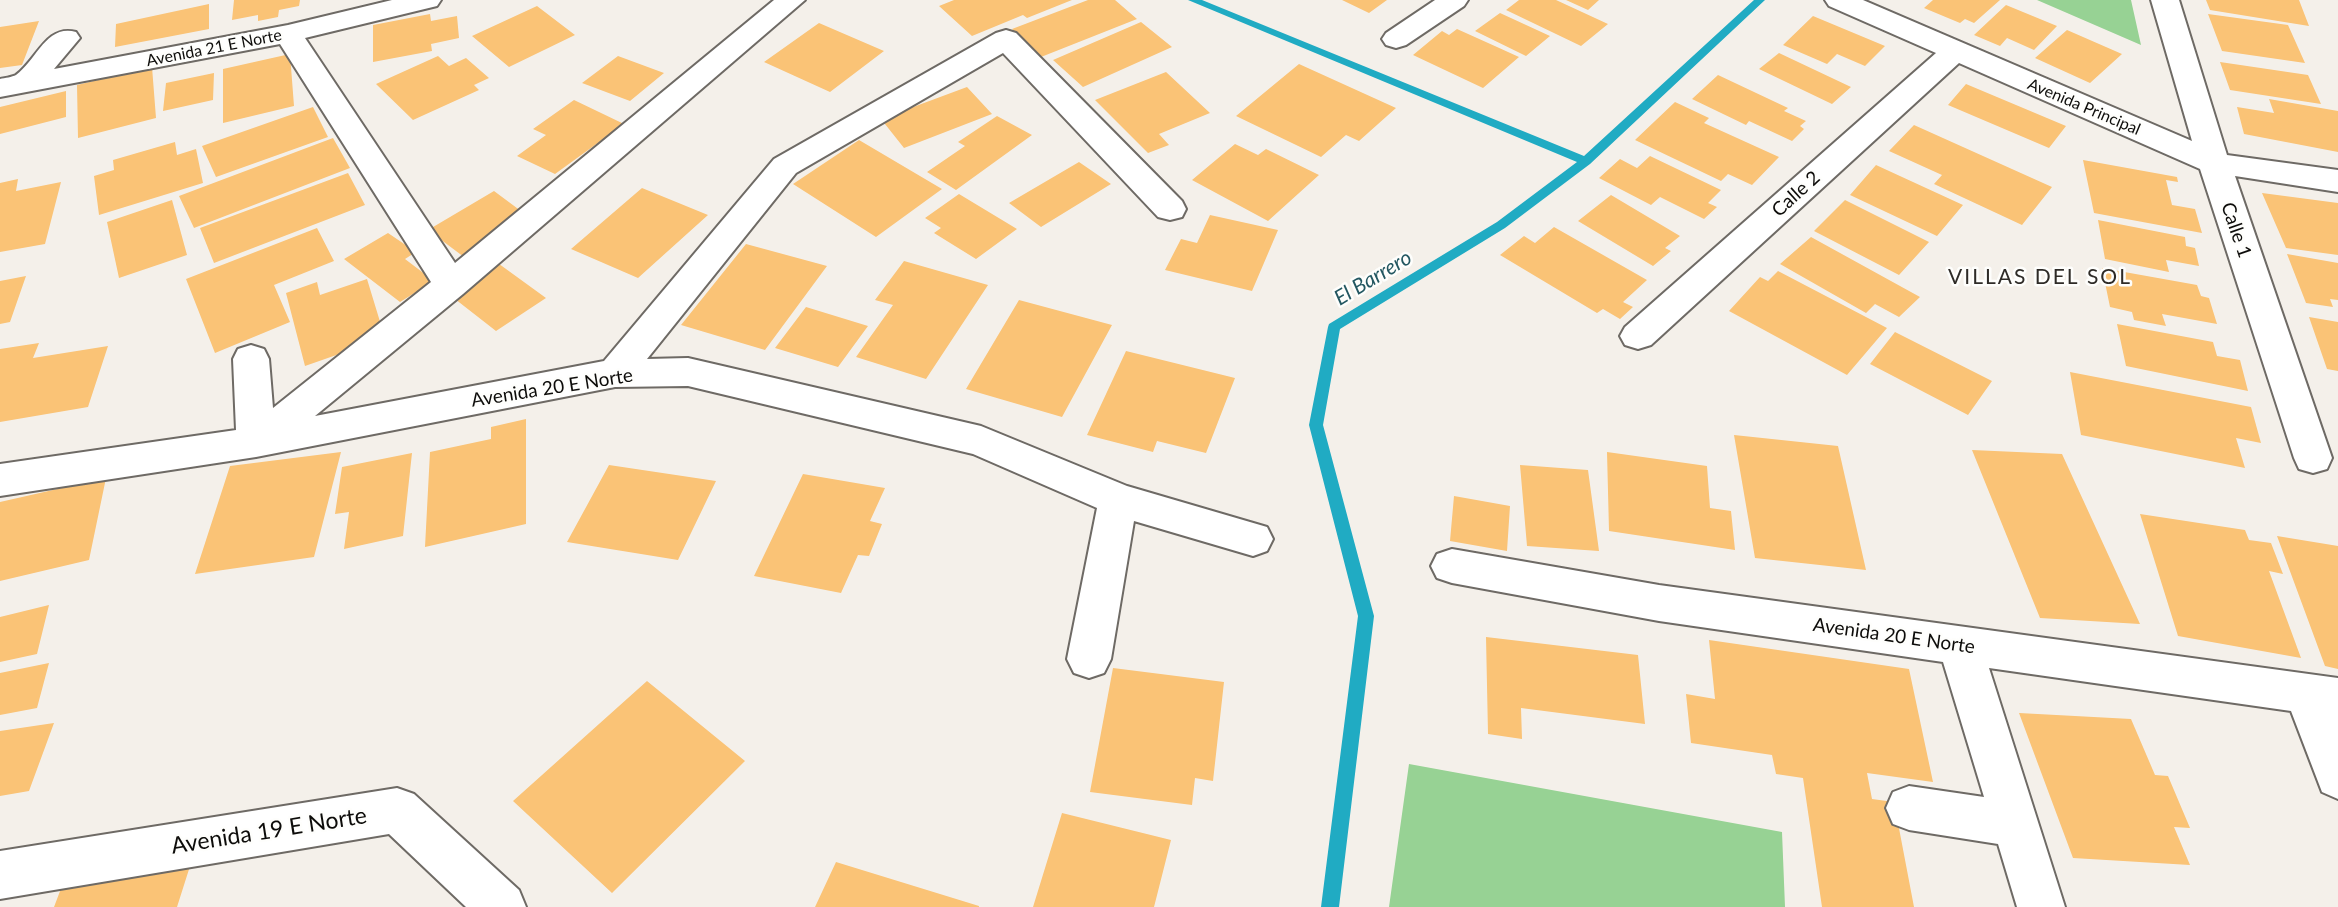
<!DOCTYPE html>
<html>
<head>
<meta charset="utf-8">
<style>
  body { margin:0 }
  canvas { display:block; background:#f4f0ea }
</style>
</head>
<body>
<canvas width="2338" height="907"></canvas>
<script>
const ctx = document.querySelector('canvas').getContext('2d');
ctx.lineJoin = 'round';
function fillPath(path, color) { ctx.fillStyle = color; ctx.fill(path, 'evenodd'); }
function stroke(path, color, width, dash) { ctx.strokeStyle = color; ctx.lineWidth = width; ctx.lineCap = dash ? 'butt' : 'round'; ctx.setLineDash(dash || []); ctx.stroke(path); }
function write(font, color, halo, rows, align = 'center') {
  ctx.font = font + ' Lato,sans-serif'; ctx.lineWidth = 5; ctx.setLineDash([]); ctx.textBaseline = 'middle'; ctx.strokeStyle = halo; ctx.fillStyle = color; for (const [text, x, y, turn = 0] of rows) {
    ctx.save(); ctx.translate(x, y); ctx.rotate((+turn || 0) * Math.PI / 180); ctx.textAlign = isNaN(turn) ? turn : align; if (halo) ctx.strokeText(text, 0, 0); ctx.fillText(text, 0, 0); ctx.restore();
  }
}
const green = new Path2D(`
  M2037 0H2131L2141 45Z
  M1409 764 1782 832 1785 907H1389Z`);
const stream = new Path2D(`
  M1188 0H1202L1584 156 1754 0H1765L1590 164 1505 228 1340 329 1323 425 1374 616 1339 907H1321L1358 616 1309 425 1328 327 1329 324 1497 222 1577 162Z`);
const building = new Path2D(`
  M234 0H300L299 6 279 10 278 17 258 21V15L232 20Z
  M954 0H1072L1027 18 1023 15 972 36 939 6Z
  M1088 0H1115L1137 19 1041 57 1012 29Z
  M1342 0H1387L1369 13Z
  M1519 0H1556L1608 24 1581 46 1506 10Z
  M1566 0H1599L1588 10Z
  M1933 0H2000L1974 23 1965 19 1960 23 1924 8Z
  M2206 0H2299L2309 26 2210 10Z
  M209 4V29L115 47 116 24Z
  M2006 5 2057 26 2034 50 2007 38 2000 46 1974 35Z
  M537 6 575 35 509 67 472 36Z
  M1500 13 1550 36 1526 56 1475 31Z
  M430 14 431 21 457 16 459 38 431 44 432 51 373 62V25Z
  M2208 14 2288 25 2305 63 2222 51Z
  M1813 16 1885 46 1865 66 1837 54 1827 64 1783 45Z
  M39 21 22 65 0 68V27Z
  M1141 22 1172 47 1083 87 1053 60Z
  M819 23 884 51 830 92 764 62Z
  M1457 29 1497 47 1519 57 1483 88 1413 55 1442 31 1449 35Z
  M2067 30 2122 54 2090 83 2035 58Z
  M1779 53 1851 87 1832 104 1759 69Z
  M290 54 294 106 223 123V69Z
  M438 56 449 66 466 58 489 78 474 85 479 90 413 120 376 84Z
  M618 56 664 73 630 101 582 83Z
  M2220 62 2308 75 2321 104 2230 90Z
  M1299 64 1396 108 1359 141 1346 135 1321 157 1236 116Z
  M152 67 156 118 78 138 77 85Z
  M1166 72 1210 113 1159 134 1169 145 1148 153 1095 100Z
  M214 73 213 100 163 111 166 83Z
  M1718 75 1788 108 1784 111 1806 121 1800 126 1804 129 1792 141 1749 121 1746 125 1692 99Z
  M1966 84 2066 126 2049 148 1948 105Z
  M967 87 992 114 904 148 881 119Z
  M66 91V117L0 134V107Z
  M2269 99 2338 111V152L2244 134 2237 107 2274 113Z
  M574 100 624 124 555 174 517 156 546 135 533 129Z
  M1675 102 1709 118 1704 123 1779 157 1752 185 1728 174 1721 181 1635 140Z
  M313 107 328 137 216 177 202 146Z
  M997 116 1032 135 956 190 927 172 965 146 958 142Z
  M1914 125 2052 187 2022 225 1934 184 1942 175 1889 151Z
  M333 138 350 168 194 228 179 196Z
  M859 140 942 189 876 237 793 184Z
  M175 142 177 155 196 149 203 183 99 215 94 176 114 170 113 160Z
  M1235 144 1258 155 1266 149 1319 175 1268 221 1192 180Z
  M1650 156 1721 190 1708 203 1717 207 1704 219 1660 197 1651 205 1599 178 1620 159 1637 168Z
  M2083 160 2177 177 2178 182 2166 180 2172 205 2195 209 2202 233 2094 213Z
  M1079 162 1111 184 1041 227 1009 203Z
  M1876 165 1963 205 1937 236 1850 195Z
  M348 173 365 205 214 263 200 228Z
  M18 179 16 191 61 182 45 244 0 252V183Z
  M642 188 708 215 638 278 571 249Z
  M494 191 529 217 464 257 428 230Z
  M2262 193 2338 203V255L2286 248Z
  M959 194 1017 229 976 259 934 233 941 228 925 218Z
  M1611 195 1680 236 1665 248 1671 251 1653 266 1578 221Z
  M172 200 187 255 119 278 107 222Z
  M1845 200 1929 242 1899 275 1814 231Z
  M1210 215 1278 230 1252 291 1165 270 1181 239 1197 243Z
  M2098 220 2185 237 2186 246 2195 248 2199 266 2166 260 2169 272 2105 259Z
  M1554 227 1647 280 1623 302 1633 307 1620 319 1603 309 1597 313 1500 255 1524 236 1535 243Z
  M317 228 334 261 274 285 290 322 215 353 186 279Z
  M388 233 416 252 405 259 434 281 400 302 344 259Z
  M1811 237 1920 297 1899 317 1875 304 1866 313 1780 264Z
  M746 244 827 266 765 350 681 325Z
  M2287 254 2338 263V300L2330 299 2333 307 2306 303Z
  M495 261 546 298 496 331 446 292Z
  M904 261 988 285 926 379 856 357 893 305 875 300Z
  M2102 268 2197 285 2201 296 2209 298 2217 324 2162 314 2166 326 2134 320 2132 312 2110 307Z
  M1778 271 1887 328 1847 375 1729 311 1760 277 1768 281Z
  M26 276 10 322 0 324V281Z
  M367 279 385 338 305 366 286 293 317 282 320 295Z
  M1019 300 1112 325 1062 417 966 389Z
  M806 307 868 326 838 367 775 348Z
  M2309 317 2338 322V371L2327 369Z
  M2117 324 2213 342 2217 356 2240 360 2248 391 2126 366Z
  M1895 332 1992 381 1968 415 1870 364Z
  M39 343 33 358 108 346 88 407 0 422V349Z
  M1126 351 1235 378 1206 453 1157 441 1153 452 1087 435Z
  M2070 372 2251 407 2261 443 2236 438 2245 468 2081 435Z
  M526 419V524L425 547 430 452 491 439V427Z
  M1734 435 1838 446 1866 570 1755 558Z
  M1972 450 2062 454 2140 624 2040 618Z
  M341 452 314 557 195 574 230 466Z
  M1607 452 1707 466 1710 508 1731 511 1735 550 1609 531Z
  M412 453 403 536 344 549 349 512 335 514 342 467Z
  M609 465 716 481 678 560 567 542Z
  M1520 465 1588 470 1599 551 1527 546Z
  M803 474 885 488 870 521 882 524 869 556 858 555 841 593 754 576Z
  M106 478 89 560 0 581V502Z
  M1454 496 1510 506 1507 551 1450 541Z
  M2140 514 2245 530 2249 540 2271 543 2283 574 2269 571 2301 658 2178 636Z
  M2277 536 2338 546V669L2325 666Z
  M49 605 37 654 0 662V617Z
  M1486 637 1638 655 1645 724 1521 708 1522 739 1488 734Z
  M1709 640 1909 669 1933 782 1867 773 1872 799 1894 802 1914 907H1822L1803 778 1776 774 1772 755 1691 743 1686 694 1715 699Z
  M49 663 37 708 0 715V673Z
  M1113 668 1224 682 1213 781 1195 778 1192 805 1090 792Z
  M647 681 745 761 612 893 513 801Z
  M2019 713 2131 719 2155 775 2168 776 2190 828 2174 827 2190 865 2073 858Z
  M54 723 29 791 0 796V731Z
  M1062 813 1171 840 1154 907H1033Z
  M836 862 979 906V907H815Z
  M191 863 177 907H54L65 878Z`);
const minor = new Path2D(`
  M392 0H441L437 6 305 38 455 263 774 0H805L463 294 315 416 604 361 774 159 996 33 1006 30 1016 33 1182 201 1186 209 1182 217 1170 220 1158 217 1003 53 796 173 647 359 688 358 981 426 1127 486 1267 527 1273 539 1267 551 1253 556 1134 521 1111 659 1104 673 1089 678 1074 673 1067 659 1097 508 973 454 688 386 615 387 256 457 0 496V464L236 430 233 359 238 349 251 345 264 349 269 359 273 408 431 282 280 44 0 97V79C5 78 12 77 16 75 37 60 46 24 76 32L80 38 54 69 288 25Z
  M1435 0H1468L1464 6 1406 45 1396 48 1386 45 1382 39 1386 33Z
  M1825 0H1863L2192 141 2151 0H2179L2227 155 2338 170V192L2235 176 2332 458 2327 469 2313 473 2299 469 2294 458 2200 169 1959 63 1651 345 1638 349 1625 345 1620 336 1625 327 1936 53 1829 6Z
  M1452 549 1659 585 2338 678V799L2322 792 2291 711 1989 668 2065 907H2017L1998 844 1909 830 1893 824 1886 808 1893 792 1909 786 1984 797 1943 662 1659 621 1452 583 1437 578 1431 566 1437 554Z
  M397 788 414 794 519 890 526 907H466L389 834 0 899V851Z`);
const farStreetnames = [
  ["Avenida 21 E Norte",214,48,-11],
  ["Avenida Principal",2084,107,23]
];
const streetNames = [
  ["Calle 2",1796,194,-42],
  ["Calle 1",2236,230,71],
  ["Avenida 20 E Norte",552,388,-9],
  ["Avenida 20 E Norte",1894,636,8]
];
const neighbourhoodNames = [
  ["VILLAS DEL SOL",2040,277]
];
const waterNames = [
  ["El Barrero",1373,278,-31]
];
const nearStreetnames = [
  ["Avenida 19 E Norte",269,831,-9]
];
fillPath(green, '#97d294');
fillPath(stream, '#20abc3');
fillPath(building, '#fac376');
stroke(minor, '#6e6a65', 4);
fillPath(minor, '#fff');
write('16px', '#0d0c0a', '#fefefc', farStreetnames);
write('19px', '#0d0c0a', '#fefefc', streetNames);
ctx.letterSpacing = '2px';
write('21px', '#2e2b27', '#fefefc', neighbourhoodNames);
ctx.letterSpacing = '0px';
write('italic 21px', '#235761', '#fefefc', waterNames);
write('23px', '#0d0c0a', '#fefefc', nearStreetnames);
</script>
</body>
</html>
